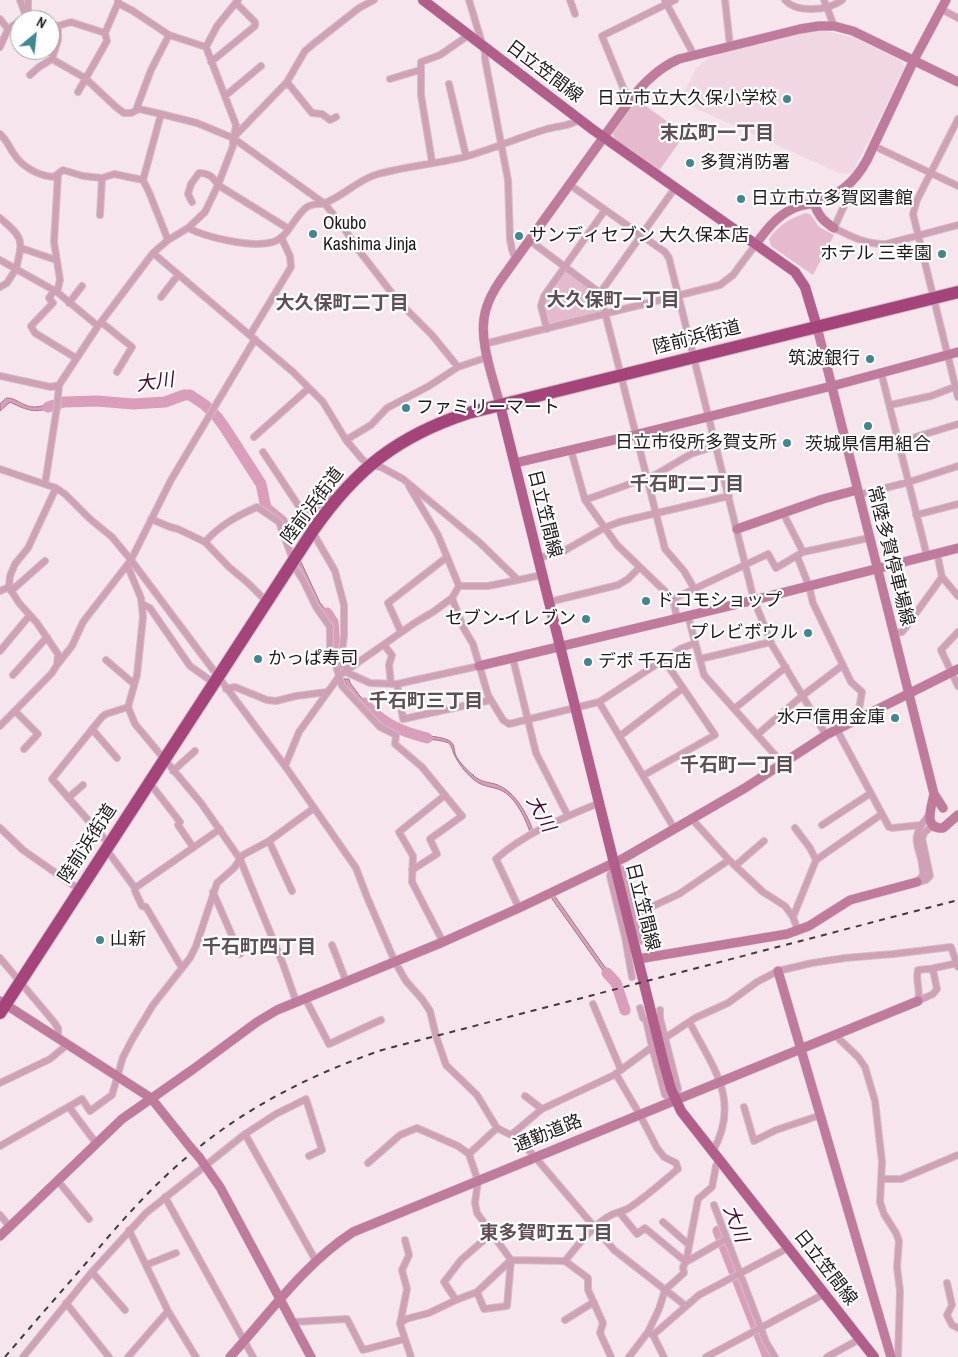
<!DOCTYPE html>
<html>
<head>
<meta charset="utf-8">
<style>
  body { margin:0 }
  #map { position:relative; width:958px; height:1357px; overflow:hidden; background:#f7e5ed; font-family:"Archivo Narrow",sans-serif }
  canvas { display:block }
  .north { position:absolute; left:10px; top:10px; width:50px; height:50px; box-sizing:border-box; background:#fff; border:1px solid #a6a4a5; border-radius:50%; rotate:28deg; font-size:14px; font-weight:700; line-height:20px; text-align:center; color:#211b1e }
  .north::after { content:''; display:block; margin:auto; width:18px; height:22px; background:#418792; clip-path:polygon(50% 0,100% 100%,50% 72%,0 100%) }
</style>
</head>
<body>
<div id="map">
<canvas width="958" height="1357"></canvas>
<div class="north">N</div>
</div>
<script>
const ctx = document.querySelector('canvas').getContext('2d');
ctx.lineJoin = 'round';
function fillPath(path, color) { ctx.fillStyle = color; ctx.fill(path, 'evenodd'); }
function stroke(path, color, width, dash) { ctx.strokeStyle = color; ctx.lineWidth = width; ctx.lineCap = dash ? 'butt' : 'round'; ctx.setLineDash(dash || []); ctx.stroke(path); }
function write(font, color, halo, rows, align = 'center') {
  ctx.font = font + ' "Archivo Narrow","Noto Sans JP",sans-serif'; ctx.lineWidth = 4.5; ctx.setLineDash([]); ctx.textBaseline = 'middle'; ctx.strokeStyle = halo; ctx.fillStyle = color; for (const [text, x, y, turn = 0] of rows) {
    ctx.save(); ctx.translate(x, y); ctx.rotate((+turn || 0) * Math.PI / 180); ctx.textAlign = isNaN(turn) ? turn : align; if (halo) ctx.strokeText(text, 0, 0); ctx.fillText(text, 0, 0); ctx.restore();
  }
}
const built = new Path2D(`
  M814 30 826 31 855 38 902 61 905 68 855 168 850 174 839 173 686 104 683 94 696 68 712 55Z`);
const green = new Path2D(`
  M637 100 685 134 659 171 614 138 613 133Z
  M806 213 811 215 819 227 834 235 813 275 771 246 769 239C779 225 790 218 806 213Z
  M567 271 597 293 602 308 599 312 553 325 546 322 544 305 547 295 564 272Z`);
const water = new Path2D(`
  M7 398C13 398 17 401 23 404 34 410 44 406 55 401V406C36 414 28 411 10 402L0 411V404Z
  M301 562 320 603 335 621 337 636 335 637 336 643 339 645 345 667 342 671C338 659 328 642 336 631L335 627 317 605 298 568Z
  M344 679H349L350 683C366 703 380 728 406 733 416 735 440 736 448 740 456 744 453 749 456 756 460 763 468 771 474 776 481 782 487 782 495 784 514 790 527 813 533 831L530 832C525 817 514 794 498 789 488 786 481 786 473 779 465 772 458 763 454 754 452 749 452 747 449 743 441 740 434 740 426 739 398 734 381 725 362 704 355 696 347 689 344 679Z
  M554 895 602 963 619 985 614 986 550 896Z`);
const river = new Path2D(`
  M48 407 64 402 97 401 133 404 165 402 184 395H190L205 405 217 417 225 428 261 484 266 508 282 521 285 529
  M327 613 333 622 335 648
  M364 703C383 724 400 731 427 738
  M607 973 616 983 625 1010
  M718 1231 768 1357`);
const street = new Path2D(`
  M20 0 26 16 33 20
  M118 0V3L133 11 169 35 206 47
  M469 0 485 53V59L508 180 510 239 512 250 516 260
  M570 0 575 14
  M725 0 730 46
  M785 0C797 14 829 10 842 0
  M824 0 834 26
  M665 1 694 55
  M941 9 958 18
  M26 16 28 11V0
  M0 19 8 29
  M50 24 58 26 71 22 105 33 118 3
  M58 26V40L52 59 85 78 116 107 124 113H131L139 109 161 114 197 123 233 138 325 204 341 224 357 248 398 301 432 335 458 367
  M0 47 8 29 20 21
  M211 62 255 26V22L236 3
  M30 75 39 67 52 59
  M390 79 420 70
  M287 82 312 113 322 114 330 120 336 117
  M449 84 466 156
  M78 92 107 41 105 33
  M225 96 261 66
  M629 102 602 36 675 0
  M136 110 151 70 169 35
  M161 114 143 180 149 192 168 240
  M958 119 917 200 913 214 958 397
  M0 134C7 140 9 147 14 154 22 167 39 176 54 177L63 170 83 176 102 178 114 174 143 180
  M234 137 236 125 206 47 217 26 238 0
  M874 146 958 186
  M432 162 421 95V62L440 55 469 35
  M570 185 665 252 669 258 754 600 772 645 826 735
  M847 187 849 195 834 228C850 236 867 245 886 244L958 225
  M192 202 188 194 191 184 199 173C209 173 213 177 218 185L289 229
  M100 215 102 178
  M0 218C24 238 23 240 16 269L57 292 98 326
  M188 228C208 238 252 248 273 242 289 237 294 216 307 207 313 203 320 205 325 203 343 196 357 181 375 175 405 166 438 164 468 156 495 148 520 137 547 129 557 126 572 126 579 119
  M529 240 600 293 665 549 684 571 694 588
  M21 248 56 260
  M153 253 293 372 323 402 346 440 362 459 369 465 381 467 403 479 479 542 518 580 542 575
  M0 260 16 269 7 283 0 287
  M54 291 49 298 53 303 31 326 35 333 76 358
  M57 292 60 280 54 242 58 174
  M600 293 675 188
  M161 297 178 275
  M69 303 82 286
  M101 322 132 347 117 372
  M547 329 541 306 544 296 605 210
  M250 335 291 267 290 256 281 237
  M484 344 720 285 733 275 756 244
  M881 372 927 556
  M0 376 51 387 59 385 98 326 153 253 168 240 188 228 205 212 218 185 233 146V138L287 82 305 51 312 45 359 8 374 0
  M890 405 931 396 957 386
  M254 437 309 388
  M346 440 371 425 387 408 429 386 458 367 488 357
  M899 442 958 424
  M571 450 585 500 617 545 673 599 677 618
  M263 452 314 529
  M0 469 56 488 65 494 90 519 112 537 131 560 285 766 356 868 367 897 395 962 406 981 422 999 430 1011 436 1036 446 1065 477 1095 497 1128 511 1135 542 1109 525 1096
  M45 484 57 407 59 385
  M409 486 438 535 459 586H488L518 580
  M858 495 909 482 958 466
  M585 500 655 475 691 454 716 446
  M916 515 958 504
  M306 516 329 495 335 499
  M151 519 170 527 178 529 205 542 229 567 248 583 267 602
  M312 531 335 571 344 605V636L342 651 347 670
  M205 542C220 525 237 516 257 507L279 522 293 560
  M803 552 869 538
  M797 556 809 586 813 603 851 682 862 692 857 721
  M538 558 562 552 604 528 619 522 729 496
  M131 560 128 567 141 598 143 617 137 675 128 707 135 724 201 803 240 859 283 964 296 1001
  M292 563 303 580 316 607 330 627V646L342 686 380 727 396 735 395 744 422 767 462 816 430 839 437 854 412 870
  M942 577 958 596
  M0 591 9 587
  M11 591 45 561
  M452 598 463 627 473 644 488 695 503 720 509 724 599 702 680 649 695 643
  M673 599 768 554 776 568 803 552 783 513
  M549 602 618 585 628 579 640 567
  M142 604 150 608 190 666 214 683
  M688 616 704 675 783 764
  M401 632 388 603 447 557
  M958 632 941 650 958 686
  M893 634 902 632 906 627 942 577 937 553
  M384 645 392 655 389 665 391 684
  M0 651 30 615
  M513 659 536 753 568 816
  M700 659 771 642
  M106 660 134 684
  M57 665 72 646 83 622 131 560 171 480 255 339
  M346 672 370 683 397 684 479 666
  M13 675 47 637
  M397 684 403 719 491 700
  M226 689 235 687 267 700 276 701 296 696 327 692
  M599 702 674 828
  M734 709 786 667
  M15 711 38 734 24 749
  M0 726 52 673 57 665 58 654 37 623 19 603 9 587 10 576 15 564 28 548 56 488
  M92 729 117 758
  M837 730 889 827 892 828 920 825
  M758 734 802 696 843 665
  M620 736 683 688
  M285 766 299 732 340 675 416 622 433 612 452 598 459 586
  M173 771 195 751
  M644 775 715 735 664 660
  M149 782 180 822 178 825 193 847
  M68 798 83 785
  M691 818 729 860 763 892 785 906 793 917 798 931
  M822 825 871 793
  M0 828 23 850 80 890
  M269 841 292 891
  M109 844 52 779 102 717 106 714 128 707
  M106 849 135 888 220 829
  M816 860 882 814
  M735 866 764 841
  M917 882 923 875C923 845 905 843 929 815
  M918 882 926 880 930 876 922 838 925 832 932 826
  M135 888V891L142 906 146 907 182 968
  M213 892 240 954
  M519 908 496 859C525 833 563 818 599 803
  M634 915 679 894 729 860
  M793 917 816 860 810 848 795 828
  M443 942 412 882 413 856 399 832 444 796
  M332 945 346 981
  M0 958 54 1022 58 1028V1037
  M928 969 933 970 937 989 933 994 918 1001C921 990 915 981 918 970Z
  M930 969 958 963
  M632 977 625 937 610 876 614 862 622 870 637 930 640 933 642 941
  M305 998 329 1044 381 1020
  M593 1004 621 1070
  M640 1008 643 1018 646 1020 652 1047
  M660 1010V1018L665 1038
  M690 1023C713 1068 741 1100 713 1151
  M834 1034 858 1057 865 1067 875 1101 882 1162 880 1202 884 1214 896 1233 899 1241 897 1267 900 1291 898 1357
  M0 1083 50 1059 68 1044
  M69 1107 96 1143
  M744 1107 754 1141 776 1130 821 1115
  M542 1109 614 1075 652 1047 665 1095 675 1099 678 1089 665 1038 695 1018 728 1003 757 982 778 971 812 963 845 958 893 954 951 947 958 967
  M511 1135 521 1142 535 1157 614 1250 686 1306
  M0 1146 82 1099 90 1111 112 1095 123 1057 133 1038 153 1005 190 958 196 946 217 883 234 868 243 855 269 841 314 808
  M469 1154 497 1128
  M309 1156 322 1150 306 1099 276 1114 245 1134 316 1261
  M368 1163 400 1135 417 1128 458 1146 469 1154 478 1181 475 1203 477 1213 511 1260 507 1306 484 1309 477 1292
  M881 1179H901L958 1155
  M58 1181 89 1219
  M165 1197 253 1357
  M714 1205 766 1342 775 1357
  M620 1213 637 1234 645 1228 686 1262 726 1239
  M0 1215 10 1227
  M663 1222 688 1244
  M129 1230 168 1311 196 1357
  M405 1240 409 1255 402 1270 407 1289 400 1324 411 1357
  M565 1261C577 1246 594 1224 611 1215 617 1212 624 1211 629 1208 646 1197 662 1182 678 1169L676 1163 664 1157 657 1148 640 1115 616 1074
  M146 1265 176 1253
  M92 1272 125 1310
  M947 1283 952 1305 947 1315 952 1325 958 1328
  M456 1300 444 1282 461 1260 492 1233
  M66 1303 109 1357
  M565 1320 594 1302
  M293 1322 347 1319 363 1350 405 1339
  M400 1324 406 1319 429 1313 456 1300 477 1292 511 1260 565 1261 588 1278V1290L603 1323 600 1333 611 1357
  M651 1334 653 1335 664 1357
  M653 1335 699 1295 788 1248
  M23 1357 92 1272 146 1213 245 1134
  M128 1357 168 1311
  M629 1357 648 1332 659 1309 665 1290 684 1273 683 1267 686 1262 698 1199 712 1187 716 1166 720 1159
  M706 1357 824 1294
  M827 1357 860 1339`);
const secondary = new Path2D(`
  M814 203C818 215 823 221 834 228
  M756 244C766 230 776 217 792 209 799 205 806 205 814 203 838 197 855 182 867 160L914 60 946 0
  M817 327 934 794 943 808
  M500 405C493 377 477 338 486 309 489 299 494 290 500 281L629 102C643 83 658 68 679 59L800 29 819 26H834L853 31 958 82
  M515 463 635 435 840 384 958 352
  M737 529 823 499 857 490
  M479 666 754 600 958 548
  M934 794C932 806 922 829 943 828L958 815
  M638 959 787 934 809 926 850 900 917 882
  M778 971 891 1357
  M0 1001 151 1098 191 1148
  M199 1157 220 1187 311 1357
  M0 1236 122 1119 192 1070 257 1022 277 1010 443 942 519 908 624 858 745 788 826 735 958 669
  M230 1357C269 1314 304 1264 353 1232L918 1001`);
const primary = new Path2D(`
  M423 0 592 129 795 272 805 287 817 327
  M500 405 664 1064 671 1089 681 1111 874 1357`);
const highway = new Path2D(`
  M0 1013 314 529C356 469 398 436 468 413L958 292`);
const rail = new Path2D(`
  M5 1357C32 1325 60 1293 87 1262 118 1225 150 1188 187 1157 246 1107 310 1075 382 1050L958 900`);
const secondaryBridge = new Path2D(`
  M191 1148 199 1157`);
const markers = [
  [787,99,5,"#418792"],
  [690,163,5,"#418792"],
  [741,199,5,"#418792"],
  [313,234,5,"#418792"],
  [519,236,5,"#418792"],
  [942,254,5,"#418792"],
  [870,359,5,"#418792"],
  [406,408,5,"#418792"],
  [868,426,5,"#418792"],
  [787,443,5,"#418792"],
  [646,601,5,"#418792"],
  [586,619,5,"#418792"],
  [808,633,5,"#418792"],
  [258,659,5,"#418792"],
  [588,662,5,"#418792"],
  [895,718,5,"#418792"],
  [100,940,5,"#418792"]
];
const streetNames = [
  ["日立笠間線",544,72,37],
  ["陸前浜街道",697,338,-14],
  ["陸前浜街道",313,506,-53],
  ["日立笠間線",544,514,76],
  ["常陸多賀停車場線",890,556,76],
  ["陸前浜街道",88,844,-57],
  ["日立笠間線",642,907,76],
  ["通勤道路",548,1134,-22],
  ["日立笠間線",825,1268,52]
];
const poiNames = [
  ["日立市立大久保小学校",777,99,"right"],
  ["多賀消防署",700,163],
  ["日立市立多賀図書館",751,199],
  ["Okubo",323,224],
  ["Kashima Jinja",323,245],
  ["サンディセブン 大久保本店",529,236],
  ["ホテル 三幸園",932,254,"right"],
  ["筑波銀行",860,359,"right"],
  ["ファミリーマート",416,408],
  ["日立市役所多賀支所",777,443,"right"],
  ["茨城県信用組合",868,445,"center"],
  ["ドコモショップ",656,601],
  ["セブン-イレブン",576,619,"right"],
  ["プレビボウル",798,633,"right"],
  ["かっぱ寿司",268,659],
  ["デポ 千石店",598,662],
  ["水戸信用金庫",885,718,"right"],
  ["山新",110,940]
];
const neighbourhoodNames = [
  ["末広町一丁目",717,134],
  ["大久保町一丁目",613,301],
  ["大久保町二丁目",342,304],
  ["千石町二丁目",687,485],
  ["千石町三丁目",426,702],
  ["千石町一丁目",737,766],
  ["千石町四丁目",259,948],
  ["東多賀町五丁目",546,1234]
];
const waterNames = [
  ["大川",155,383,-8],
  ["大川",540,814,61],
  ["大川",735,1224,69]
];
fillPath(built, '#f1d7e3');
fillPath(green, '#e5bace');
fillPath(water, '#da9ebb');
stroke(water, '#a2778c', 1);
stroke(river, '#da9ebb', 11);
stroke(street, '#d0c1c8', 8);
stroke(secondary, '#d0c1c8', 10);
stroke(primary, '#d0c1c8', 11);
stroke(highway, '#d0c1c8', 14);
stroke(street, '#cfa0b6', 6);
stroke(secondary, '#bf7a9c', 9);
stroke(primary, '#b15e8a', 10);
stroke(highway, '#a4447a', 12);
stroke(rail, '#423a3e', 2, [6, 6]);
stroke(secondaryBridge, '#d0c1c8', 10, []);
stroke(secondaryBridge, '#bf7a9c', 9);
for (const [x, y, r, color] of markers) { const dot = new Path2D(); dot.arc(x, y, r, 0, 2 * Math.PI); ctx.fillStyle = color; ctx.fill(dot); stroke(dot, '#fff', 2); }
write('18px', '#211b1e', '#fff', streetNames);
write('18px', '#211b1e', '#fff', poiNames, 'left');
write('bold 19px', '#5e4f56', '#fff', neighbourhoodNames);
write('italic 19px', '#4d0532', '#fff', waterNames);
</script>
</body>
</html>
